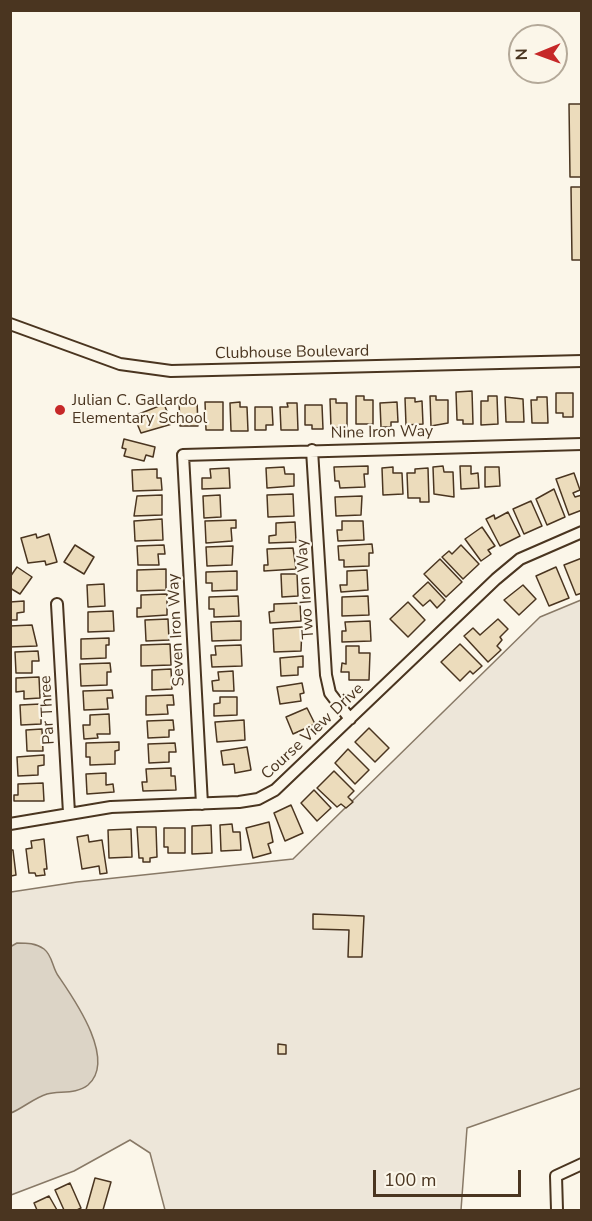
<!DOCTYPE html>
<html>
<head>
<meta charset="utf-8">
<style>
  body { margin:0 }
  #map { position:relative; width:592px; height:1221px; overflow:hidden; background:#fbf6e9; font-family:"Nunito Sans",sans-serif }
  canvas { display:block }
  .frame { position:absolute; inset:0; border:12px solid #4a3520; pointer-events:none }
  .north { position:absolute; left:508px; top:24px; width:60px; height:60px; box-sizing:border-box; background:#fbf6e9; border:2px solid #b4a999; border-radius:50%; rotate:269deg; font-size:16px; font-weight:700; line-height:24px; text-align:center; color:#4a3520 }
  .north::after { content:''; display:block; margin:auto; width:21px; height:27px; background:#c62828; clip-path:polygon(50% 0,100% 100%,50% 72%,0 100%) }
  .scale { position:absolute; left:373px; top:1170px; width:148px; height:27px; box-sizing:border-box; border:3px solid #4a3520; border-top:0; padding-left:8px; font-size:18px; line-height:21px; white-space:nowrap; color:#4a3520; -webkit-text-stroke:4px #fbf6e9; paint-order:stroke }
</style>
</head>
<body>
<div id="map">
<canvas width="592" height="1221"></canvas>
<div class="frame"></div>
<div class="north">N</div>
<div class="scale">100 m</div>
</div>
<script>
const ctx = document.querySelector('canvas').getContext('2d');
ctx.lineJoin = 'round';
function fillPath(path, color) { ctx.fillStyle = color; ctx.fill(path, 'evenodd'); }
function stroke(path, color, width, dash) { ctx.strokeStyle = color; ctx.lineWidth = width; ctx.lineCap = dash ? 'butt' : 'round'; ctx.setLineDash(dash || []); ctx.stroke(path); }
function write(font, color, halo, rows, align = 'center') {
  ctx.font = font + ' "Nunito Sans",sans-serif'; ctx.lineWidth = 4.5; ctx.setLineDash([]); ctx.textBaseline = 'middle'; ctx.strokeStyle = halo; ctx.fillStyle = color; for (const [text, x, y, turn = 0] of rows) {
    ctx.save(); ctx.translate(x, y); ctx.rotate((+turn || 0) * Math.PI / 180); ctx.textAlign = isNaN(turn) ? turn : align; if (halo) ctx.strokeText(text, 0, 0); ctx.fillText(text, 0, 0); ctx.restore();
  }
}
const green = new Path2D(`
  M581 600V1088L467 1128 461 1210H165L150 1153 130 1140 74 1171 11 1195V892L77 882 293 859 540 617Z`);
const water = new Path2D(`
  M17 943C27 943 36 943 44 949 53 956 52 968 59 977 74 999 117 1060 88 1085 77 1094 60 1091 47 1094 34 1098 23 1108 11 1113L10 947Z`);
const building = new Path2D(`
  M569 104H582V177H570Z
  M571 187H582V260H572Z
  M472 391 473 424H463V420H457L456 392Z
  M556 393H573V417H563V413H556Z
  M356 396H364V400H373V424H356Z
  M430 396H436V400H448V423L431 426Z
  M488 396H497L498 424 481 425V401H488Z
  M505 397 523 399 524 422H506Z
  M537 397H547L548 423H532L531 400H537Z
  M405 398H415V402L422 401 423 424 406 425Z
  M330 399H336V403H347V427L331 428Z
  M197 400 198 426H180L179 401Z
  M205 402H223V430H206Z
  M240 402V407H247L248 431H231L230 403Z
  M397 402 398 422H391V427H381L380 403Z
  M287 403H297L298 430H281L280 407H288Z
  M164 404 172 424 141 433 134 416Z
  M305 405H322L323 429H312V425H305Z
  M255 407H272L273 425H266V430H255Z
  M124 439 155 447 153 457 146 455 144 461 124 456 126 449 122 448Z
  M368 466V474H364L365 487 340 488 339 481H335L334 467Z
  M443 466 444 472H453L454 497 434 494 433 467Z
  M460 466H471V474L478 473 479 488 461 489Z
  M284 467 285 474H294V486L267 488 266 468Z
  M393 467V473H402L403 494 383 495 382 468Z
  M485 467H499L500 486 485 487Z
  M229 468 230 488 202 489V478H211L210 469Z
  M428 468 429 502H420V498H408L407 473H415V469Z
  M157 469V478H161L162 490 133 491 132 470Z
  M574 473 580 490 573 493 575 497 582 495V510L569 515 556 479Z
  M554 489 565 517 547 525 536 499Z
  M293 494 294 516 268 517 267 495Z
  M162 495V515L134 516 137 496Z
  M220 495 221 517 204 518 203 496Z
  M362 496 361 515 336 516 335 497Z
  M531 501 542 526 524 534 513 509Z
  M508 512 520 536 500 546 486 519 494 515 495 519Z
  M162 519 163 540 135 541 134 521Z
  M236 520V528H231L232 541 206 543 205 521Z
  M342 521H363L364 540 338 541 337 530H342Z
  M295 522 296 542 269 543V536L276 535V523Z
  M482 527 495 546 488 550 491 554 481 561 465 539Z
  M36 534 37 538 49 534 57 562 46 565 45 561 28 563 21 538Z
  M372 544 373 553H369V566L344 567V560H339L338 546Z
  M75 545 94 557 84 574 64 562Z
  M164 545 165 554H158L159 565H138L137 546Z
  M461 545 479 564 463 579 442 557 449 551 452 554Z
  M233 546 232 565 207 566 206 547Z
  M293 548 296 569 264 571V565H268L267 549Z
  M582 558V593L576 595 564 565Z
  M440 559 462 582 446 597 424 574Z
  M17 567 32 577 20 594 10 588V577Z
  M556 567 569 598 549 606 536 576Z
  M166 569V590L137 591V570Z
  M367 570 368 590 341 592 340 585H347V571Z
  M237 571V590L212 591V583H206V572Z
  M281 574H297L298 596 282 597Z
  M428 582 445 600 437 608 430 600 423 606 413 596Z
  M104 584 105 606 88 607 87 585Z
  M523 585 536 599 519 615 504 600Z
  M167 594V615L137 617V608H141V595Z
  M238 596 239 616 214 617V609H209V597Z
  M368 596 369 615 342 616V597Z
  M24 601V612L17 613V620H10V602Z
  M408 602 425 620 408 637 390 619Z
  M300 603 301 621 270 623 269 612 274 611V604Z
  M113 611 114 631 88 632V612Z
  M168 619 169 640 146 641 145 620Z
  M498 619 508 629 500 637 502 640 497 646 501 650 488 662 464 636 473 628 480 635Z
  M241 621V640L212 641 211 622Z
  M370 621 371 641 342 642V631H346L345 622Z
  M32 625 37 646 10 647V626Z
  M302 627 301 651 274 652 273 629Z
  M109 638V645H106V658L81 659V639Z
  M170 644 171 665 141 666V645Z
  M460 644 482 666 473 674 470 671 460 681 441 662Z
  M241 645 242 666 212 667 211 655H216L215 646Z
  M346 646H359V653H370L369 680H349V672H341L342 663 346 664Z
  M38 651 39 661H32V673H16L15 652Z
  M303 656V667H298V675L281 676 280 658Z
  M110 663 111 672H107V685L81 686 80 664Z
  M171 669 172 689 152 690V670Z
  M233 671 234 691H213L212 681 219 680 218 672Z
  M39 677 40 698 24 699V691L16 692V678Z
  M302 683 304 693 300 694 301 701 280 704 277 687Z
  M112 690 113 698H107L108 709 84 710 83 691Z
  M173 695 174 705H167L168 714 146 715V696Z
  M220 697H237V715L214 716V704L220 703Z
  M41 704V724L21 725 20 705Z
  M307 708 315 724 293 734 286 717Z
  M109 714 110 734H97L98 738 84 739 83 725H90V715Z
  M173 720 174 730H169V737L148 738 147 721Z
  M244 720 245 740 217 742 215 722Z
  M369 728 389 748 375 762 355 742Z
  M42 729 43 751H27L26 730Z
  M119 742V750L115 751V764L90 765V757H86V743Z
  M175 743 176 752H169V762L149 763 148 744Z
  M247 747 251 770 235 773 234 764 223 765 221 751Z
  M348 749 369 770 355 784 335 763Z
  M44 755V765L38 766V775L18 776 17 757Z
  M171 768V776H175L176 790 143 791 142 782H147L146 769Z
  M334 771 354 791 348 797 353 802 346 808 341 804 337 807 317 788Z
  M106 773V785L113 784 114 792 87 794 86 774Z
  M43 783 44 801H14V795H18V784Z
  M314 790 331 808 317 821 301 803Z
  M291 805 303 833 285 841 274 813Z
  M269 822 273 842 268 844 271 853 253 858 246 828Z
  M232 824 233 832H240L241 850 221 851 220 825Z
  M211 825 212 853 192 854V826Z
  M137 827H156L157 857 150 858V862H143V858H139Z
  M164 828H185V853H168V847H164Z
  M131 829 132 857 109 858 108 830Z
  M88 835 89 842 102 840 107 873 100 874 99 866 82 869 77 837Z
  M44 839 47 869H44L45 875 36 876 35 873H29L26 849 32 848 31 841Z
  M10 850H13L16 875 11 876 10 884Z
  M313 914 364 916 362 957H348L349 930 313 929Z
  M278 1044 286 1045V1054H278Z
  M95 1178 111 1182 103 1210H86Z
  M70 1183 81 1208 77 1210H64L55 1190Z
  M49 1196 57 1210H37L34 1203Z`);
const minor = new Path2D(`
  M10 324 120 364 171 371 582 361
  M312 450 326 675 330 693 350 719
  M57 604 69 813
  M202 804 183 455 582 444
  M10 824 111 807 239 802 258 799 275 790 496 579 520 559 582 532
  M557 1210 556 1176 582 1164`);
const markers = [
  [60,410,6,"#c62828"]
];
const streetNames = [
  ["Clubhouse Boulevard",292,353,-1],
  ["Nine Iron Way",382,433,-1],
  ["Two Iron Way",306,589,-94],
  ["Seven Iron Way",177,630,-93],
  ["Par Three",48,710,-93],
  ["Course View Drive",313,732,-43]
];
const poiNames = [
  ["Julian C. Gallardo",72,401],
  ["Elementary School",72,419]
];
fillPath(green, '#ede6d9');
stroke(green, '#887966', 1.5);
fillPath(water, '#dcd4c6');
stroke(water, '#887966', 1.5);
fillPath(building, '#ecdcbc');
stroke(building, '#4a3520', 1.5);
stroke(minor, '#4a3520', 14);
stroke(minor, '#fbf6e9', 10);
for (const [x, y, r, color] of markers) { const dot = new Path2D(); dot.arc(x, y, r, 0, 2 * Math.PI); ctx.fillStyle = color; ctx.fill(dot); stroke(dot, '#fbf6e9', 2); }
write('16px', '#4a3520', '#fbf6e9', streetNames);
write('16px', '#4a3520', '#fbf6e9', poiNames, 'left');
</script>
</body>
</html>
